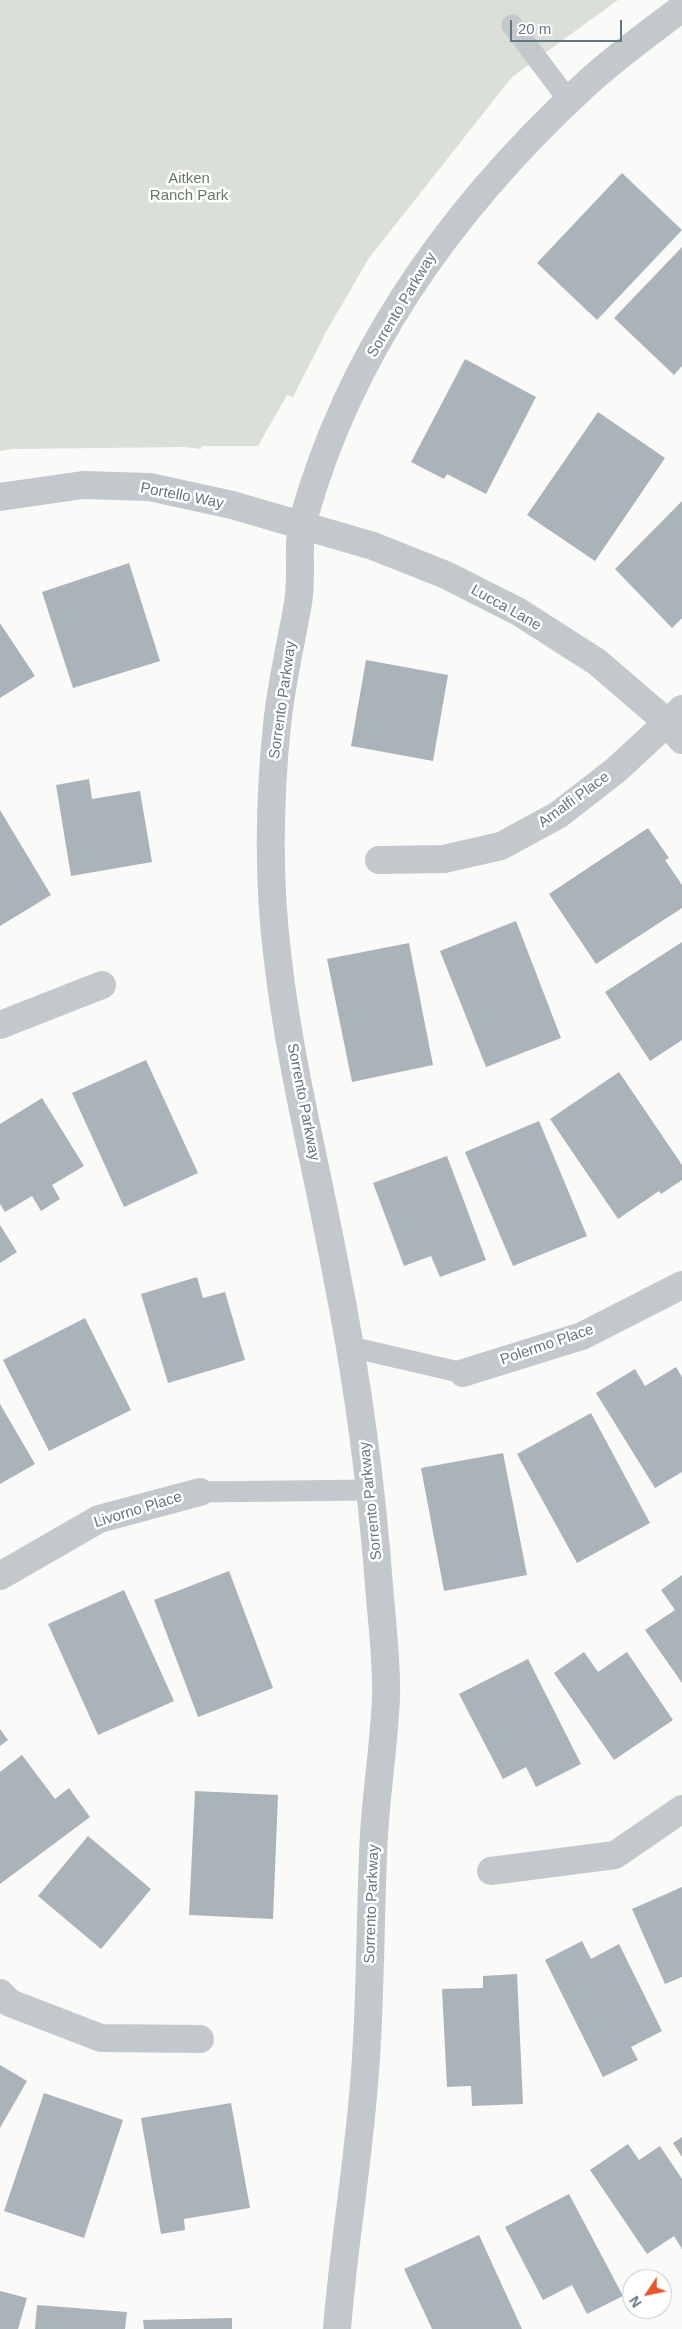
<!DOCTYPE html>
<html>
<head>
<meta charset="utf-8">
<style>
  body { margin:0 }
  #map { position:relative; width:682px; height:2329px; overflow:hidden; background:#fafaf8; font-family:Helvetica,sans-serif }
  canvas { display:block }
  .north { position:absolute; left:622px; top:2269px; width:50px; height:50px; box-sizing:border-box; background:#fff; border:1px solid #c1c8cd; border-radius:50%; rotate:236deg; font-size:14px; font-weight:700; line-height:20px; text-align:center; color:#657683 }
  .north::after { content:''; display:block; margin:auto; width:18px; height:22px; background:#e4572e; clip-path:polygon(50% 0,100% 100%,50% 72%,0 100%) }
  .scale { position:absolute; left:510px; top:20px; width:112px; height:22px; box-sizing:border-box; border:2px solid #657683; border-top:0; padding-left:6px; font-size:15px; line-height:18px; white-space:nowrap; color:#657683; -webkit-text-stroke:4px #fff; paint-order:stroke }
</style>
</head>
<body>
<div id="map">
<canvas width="682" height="2329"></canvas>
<div class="north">N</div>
<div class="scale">20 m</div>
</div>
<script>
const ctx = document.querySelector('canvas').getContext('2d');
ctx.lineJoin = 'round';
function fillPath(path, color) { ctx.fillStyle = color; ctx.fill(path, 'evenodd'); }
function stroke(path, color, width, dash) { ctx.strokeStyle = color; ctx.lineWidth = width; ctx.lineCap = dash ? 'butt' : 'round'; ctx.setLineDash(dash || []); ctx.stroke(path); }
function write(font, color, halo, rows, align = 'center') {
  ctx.font = font + ' Helvetica,sans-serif'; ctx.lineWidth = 5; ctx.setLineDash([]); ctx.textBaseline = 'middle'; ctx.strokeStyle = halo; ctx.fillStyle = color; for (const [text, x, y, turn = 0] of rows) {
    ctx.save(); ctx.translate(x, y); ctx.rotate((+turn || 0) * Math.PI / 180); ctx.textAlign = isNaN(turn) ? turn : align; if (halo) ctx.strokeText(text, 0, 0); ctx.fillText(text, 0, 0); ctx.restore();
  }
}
const green = new Path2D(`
  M0 0H618L512 77 369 258 326 332 293 397 287 395 258 446H202L201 449 185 447 13 449 0 451Z`);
const building = new Path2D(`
  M622 173 682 230 597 320 537 263Z
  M682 247V366L674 375 614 318Z
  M465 359 536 397 486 494 447 474 444 479 411 462Z
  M598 412 665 458 595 561 527 515Z
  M682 501V618L672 628 615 569Z
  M129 563 160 661 73 688 42 592Z
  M0 623 35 676 0 698Z
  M366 660 448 675 433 761 351 746Z
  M89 779 92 799 140 791 152 862 71 876 56 785Z
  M0 810 51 895 0 926Z
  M648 828 669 858 665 860 682 885V908L596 964 549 894Z
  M516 921 561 1038 486 1067 440 951Z
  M682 942V1040L650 1061 605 992Z
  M409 943 433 1065 352 1082 327 959Z
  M146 1060 198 1173 124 1207 72 1093Z
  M619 1072 682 1165V1180L661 1194 659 1191 618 1219 550 1119Z
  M42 1098 84 1166 52 1185 60 1199 41 1211 32 1196 5 1212 0 1204V1124Z
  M539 1121 587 1236 513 1266 465 1152Z
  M447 1156 486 1260 440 1277 431 1256 404 1266 373 1183Z
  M0 1225 17 1252 0 1263Z
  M197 1277 203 1298 225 1292 245 1360 168 1383 141 1294Z
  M85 1318 131 1410 49 1451 3 1360Z
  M676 1367 682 1377V1472L655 1488 596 1393 635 1369 645 1386Z
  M0 1404 35 1464 0 1484Z
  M591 1413 650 1523 577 1563 517 1454Z
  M503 1453 527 1575 444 1591 421 1468Z
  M229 1571 273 1688 198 1717 154 1600Z
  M682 1575V1683L645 1630 675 1610 661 1590Z
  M124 1590 174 1701 98 1735 48 1624Z
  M584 1652 598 1672 627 1652 673 1720 614 1760 554 1673Z
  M528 1659 581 1764 536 1787 526 1767 503 1779 459 1694Z
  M0 1729 8 1740 0 1746Z
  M22 1755 55 1799 69 1788 90 1817 0 1884V1772Z
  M195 1791 278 1795 273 1919 189 1915Z
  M88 1836 151 1889 101 1949 38 1896Z
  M682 1887V1977L665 1984 632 1909Z
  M582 1941 591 1959 619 1944 662 2031 631 2047 638 2060 603 2077 545 1960Z
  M517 1974 523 2104 472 2106 471 2086 447 2087 442 1989 483 1988V1976Z
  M0 2065 27 2081 0 2128Z
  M44 2093 123 2120 84 2238 4 2211Z
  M231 2103 250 2208 184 2219 185 2230 161 2234 141 2118Z
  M682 2137V2157L673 2143Z
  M628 2144 639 2160 660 2146 682 2179V2249L674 2236 647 2254 590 2170Z
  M569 2194 623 2296 587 2314 572 2285 543 2300 505 2227Z
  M479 2235 522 2329H432L404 2269Z
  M0 2291 27 2298 18 2329H0Z
  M37 2305 127 2312 125 2329H35Z
  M232 2318V2329H144L143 2320Z`);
const service = new Path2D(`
  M512 25 569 101
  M351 1347 463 1373
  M200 1492 371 1490`);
const minor = new Path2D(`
  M0 497 83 485 150 487 232 505 373 546 446 575 519 612 597 662 668 723 682 740
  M379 860 444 859 501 846 558 815 616 770 682 709
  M0 1025 102 985
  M463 1373 582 1336 682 1285
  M0 1576 99 1519 200 1492
  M491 1871 615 1855 682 1809
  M0 1993 10 2003 101 2038 200 2039`);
const tertiary = new Path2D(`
  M337 2329C344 2238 361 2148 366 2057 371 1983 370 1908 374 1834 377 1788 384 1743 386 1698 387 1665 383 1631 380 1598 372 1486 357 1376 335 1266 316 1165 290 1064 278 961 268 883 269 803 277 725 281 684 291 644 298 603 303 575 296 544 304 517 352 346 456 204 585 85 615 57 649 33 682 8`);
const parkNames = [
  ["Aitken",189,179],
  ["Ranch Park",189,196]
];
const streetNames = [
  ["Sorrento Parkway",402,305,-59],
  ["Portello Way",182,496,11],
  ["Lucca Lane",506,608,29],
  ["Sorrento Parkway",283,700,-82],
  ["Amalfi Place",574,800,-36],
  ["Sorrento Parkway",303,1102,79],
  ["Polermo Place",547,1345,-19],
  ["Sorrento Parkway",371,1501,-96],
  ["Livorno Place",138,1510,-17],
  ["Sorrento Parkway",372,1904,-88]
];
fillPath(green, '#dadfd7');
fillPath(building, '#aab3b9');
stroke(service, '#c3c8cc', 21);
stroke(minor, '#c3c8cc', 28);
stroke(tertiary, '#c3c8cc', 28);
write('15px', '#687a64', '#fff', parkNames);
write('15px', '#657683', '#fff', streetNames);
</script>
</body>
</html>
